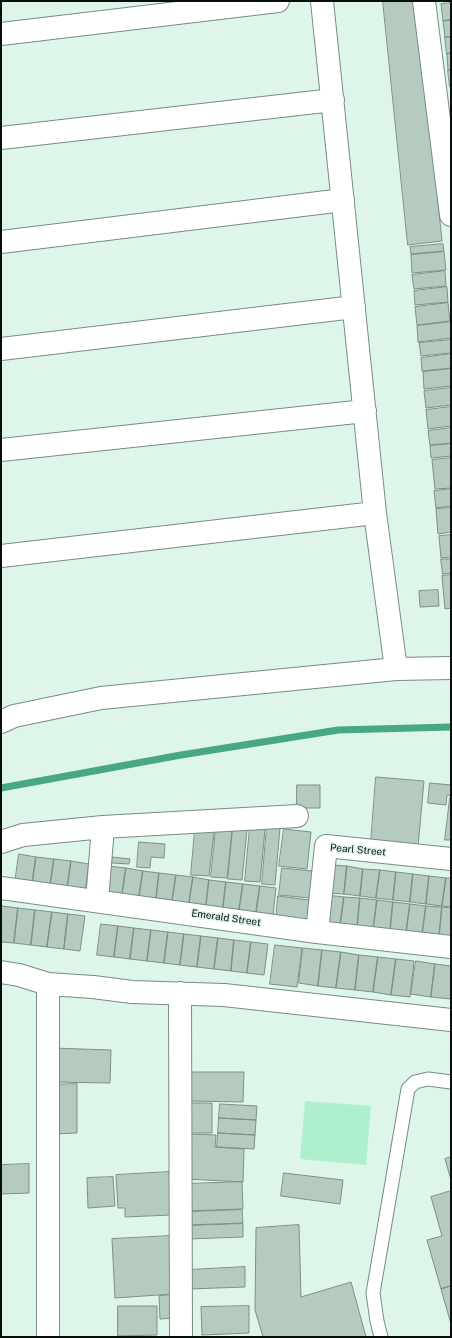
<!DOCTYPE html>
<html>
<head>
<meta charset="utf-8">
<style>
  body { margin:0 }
  #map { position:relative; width:452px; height:1338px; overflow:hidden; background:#def5e9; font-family:"Public Sans",sans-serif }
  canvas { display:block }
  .frame { position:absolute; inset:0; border:2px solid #080f0b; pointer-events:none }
</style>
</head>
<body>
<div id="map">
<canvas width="452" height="1338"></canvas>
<div class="frame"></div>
</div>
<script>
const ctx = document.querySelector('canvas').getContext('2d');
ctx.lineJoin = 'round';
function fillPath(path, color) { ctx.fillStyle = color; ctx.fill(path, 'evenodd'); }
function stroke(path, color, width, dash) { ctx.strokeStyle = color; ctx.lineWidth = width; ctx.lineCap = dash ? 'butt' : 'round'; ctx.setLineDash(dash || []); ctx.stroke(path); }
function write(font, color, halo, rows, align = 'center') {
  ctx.font = font + ' "Public Sans",sans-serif'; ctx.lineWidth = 3; ctx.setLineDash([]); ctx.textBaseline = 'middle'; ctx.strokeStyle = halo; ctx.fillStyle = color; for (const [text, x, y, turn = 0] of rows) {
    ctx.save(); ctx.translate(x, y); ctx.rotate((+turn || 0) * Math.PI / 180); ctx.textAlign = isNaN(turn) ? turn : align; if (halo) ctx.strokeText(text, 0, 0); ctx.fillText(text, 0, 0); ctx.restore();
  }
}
const green = new Path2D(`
  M305 1101 371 1106 366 1165 300 1159Z`);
const stream = new Path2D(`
  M1 788 181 755 338 730 451 727`);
const building = new Path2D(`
  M383 1H417L442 241 408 245Z
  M451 3V20L443 21 441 4Z
  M451 20V37H445L443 21Z
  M445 37H451V53L447 54Z
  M451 53V70H448L447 54Z
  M448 70H451V87H450Z
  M443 244 444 251 411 254 410 247Z
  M444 252 446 270 412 273 411 255Z
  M445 271 446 286 414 289 412 275Z
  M447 287 448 302 415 305 414 291Z
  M448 303 450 321 417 325 415 307Z
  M451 322V338L418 342 417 326Z
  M451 340V353L421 356 419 343Z
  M451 354V368L422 371 421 358Z
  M451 369V386L424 389 423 372Z
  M451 388V405L426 408 424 391Z
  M451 407V426L428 429 426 410Z
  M451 428V443L430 445 428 431Z
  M451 444V456L431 458 430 446Z
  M451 458V488L435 489 432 460Z
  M451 489V506L436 508 434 491Z
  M451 508V532L438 534 436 509Z
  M451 535V557L441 558 439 536Z
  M441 559H451V573L443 574Z
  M451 575V608L445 609 442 576Z
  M438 590 439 606 420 607 419 591Z
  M376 777 424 781 418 847 371 843Z
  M430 783 451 785V796L447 795 446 805 428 803Z
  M297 785H320V808H297Z
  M450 798 451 799V840H445Z
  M267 826 280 828 275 885 262 884Z
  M250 827 265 829 260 882 245 881Z
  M216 829 232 831 227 878 211 877Z
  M233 829 247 830 242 880 228 879Z
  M284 829 311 832 307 869 279 866Z
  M195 830 214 832 209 876 191 875Z
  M139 842 165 844 164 858 151 857 150 868 137 867Z
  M19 854 36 857 32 885 15 883Z
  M36 857 54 859 50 887 32 885Z
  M112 857 130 859 129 864 112 863Z
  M54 859 71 861 67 890 50 887Z
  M71 861 89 864 85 892 67 890Z
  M330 865 347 866 344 894 327 893Z
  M109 866 126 868 122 895 106 893Z
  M347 866 363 869 360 896 344 894Z
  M126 868 143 871 139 897 122 895Z
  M282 868 313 871 310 898 279 895Z
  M363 869 380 870 376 898 360 896Z
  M380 870 396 872 393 900 376 898Z
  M143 871 159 873 156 900 139 897Z
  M396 872 413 874 410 902 393 900Z
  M159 873 176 875 172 902 156 900Z
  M413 874 429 876 426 904 410 902Z
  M176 875 193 877 189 904 172 902Z
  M429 876 446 878 442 906 426 904Z
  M193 877 209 880 206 906 189 904Z
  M446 878H451V907L442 906Z
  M209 880 226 882 223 908 206 906Z
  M226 882 243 884 239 911 223 908Z
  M243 884 260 886 256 913 239 911Z
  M260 886 276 888 273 915 256 913Z
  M327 895 344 897 340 927 324 925Z
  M278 896 309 900 307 924 276 921Z
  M344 897 360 898 357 929 340 927Z
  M360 898 377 900 373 931 357 929Z
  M377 900 393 902 390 932 373 931Z
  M393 902 410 904 406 934 390 932Z
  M410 904 426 906 422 936 406 934Z
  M2 906 18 908 14 943 1 942Z
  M426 906 442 907 439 938 422 936Z
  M442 907 451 908V939L439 938Z
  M18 908 35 910 31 945 14 943Z
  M35 910 52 912 47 947 31 945Z
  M52 912 68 914 64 949 47 947Z
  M68 914 85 916 80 951 64 949Z
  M101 924 118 926 114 957 97 955Z
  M118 926 134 928 130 959 114 957Z
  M134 928 151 930 147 961 130 959Z
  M151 930 168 932 164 963 147 961Z
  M168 932 184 934 180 965 164 963Z
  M184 934 201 936 197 967 180 965Z
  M201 936 218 938 214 969 197 967Z
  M218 938 234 940 231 971 214 969Z
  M234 940 251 942 247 973 231 971Z
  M251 942 268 944 264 975 247 973Z
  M275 945 302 948 297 987 270 984Z
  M303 948 322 950 318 986 299 983Z
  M322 950 341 952 336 988 318 986Z
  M341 952 359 955 355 990 336 988Z
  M359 955 378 957 373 992 355 990Z
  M378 957 396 959 391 995 373 992Z
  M396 959 414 961 410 997 391 995Z
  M416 961 435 964 431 997 411 994Z
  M435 964 451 966V999L431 997Z
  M51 1048 111 1050 110 1083 51 1082Z
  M188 1072H244L243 1102 188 1101Z
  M77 1084V1133L52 1134 51 1085Z
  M187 1103H212V1133H187Z
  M220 1104 257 1106 256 1120 219 1118Z
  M219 1118 256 1120 255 1135 218 1133Z
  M218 1133 255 1135 254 1149 217 1147Z
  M188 1134 216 1135 215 1147 244 1149 243 1182 186 1179Z
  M451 1157V1180L445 1159Z
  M29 1164V1193L1 1194V1165Z
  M169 1172 171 1215 125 1217V1208H118L116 1175Z
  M284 1173 343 1180 340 1204 281 1196Z
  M113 1177 115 1206 88 1208 87 1178Z
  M242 1182 243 1209 186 1211 185 1184Z
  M451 1191V1286L441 1289 427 1240 442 1236 431 1197Z
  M242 1210 243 1223 187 1225V1212Z
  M243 1224V1237L188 1239 187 1226Z
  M299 1225 301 1297 351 1282 366 1337H263L255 1310 256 1228Z
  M170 1236 173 1294 115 1298 112 1239Z
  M245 1267V1287L188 1289V1270Z
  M451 1286V1324L441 1289Z
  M173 1295 174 1318 160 1319 159 1296Z
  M118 1306H157V1335L118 1336Z
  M249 1306V1333L202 1335 201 1307Z`);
const service = new Path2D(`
  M381 1337 377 1321 373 1293 408 1089 415 1082 428 1079 451 1082`);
const minor = new Path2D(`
  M322 1 375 513 396 669
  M424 1 451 215
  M1 34 278 1
  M1 138 333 100
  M1 242 343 200
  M1 349 354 307
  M1 450 365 411
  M1 556 375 513
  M1 722 14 716 101 698 396 669 451 668
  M1 842 23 835 103 827 297 816
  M1 888 317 932 451 947
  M97 901 103 827
  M317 932 326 846 451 859
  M1 972 19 975 48 984 93 987 132 992 224 995 451 1020
  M180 993 181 1337
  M48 1337V984`);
const streetNames = [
  ["Pearl Street",358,850,5],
  ["Emerald Street",226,918,8]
];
fillPath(green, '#aeefcf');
stroke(stream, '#48a87f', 7);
fillPath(building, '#b5cbbf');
stroke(building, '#7c9186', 1);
stroke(service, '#788c82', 15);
stroke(minor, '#788c82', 24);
stroke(service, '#fff', 13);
stroke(minor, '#fff', 22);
write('10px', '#080f0b', '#def5e9', streetNames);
</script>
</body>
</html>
